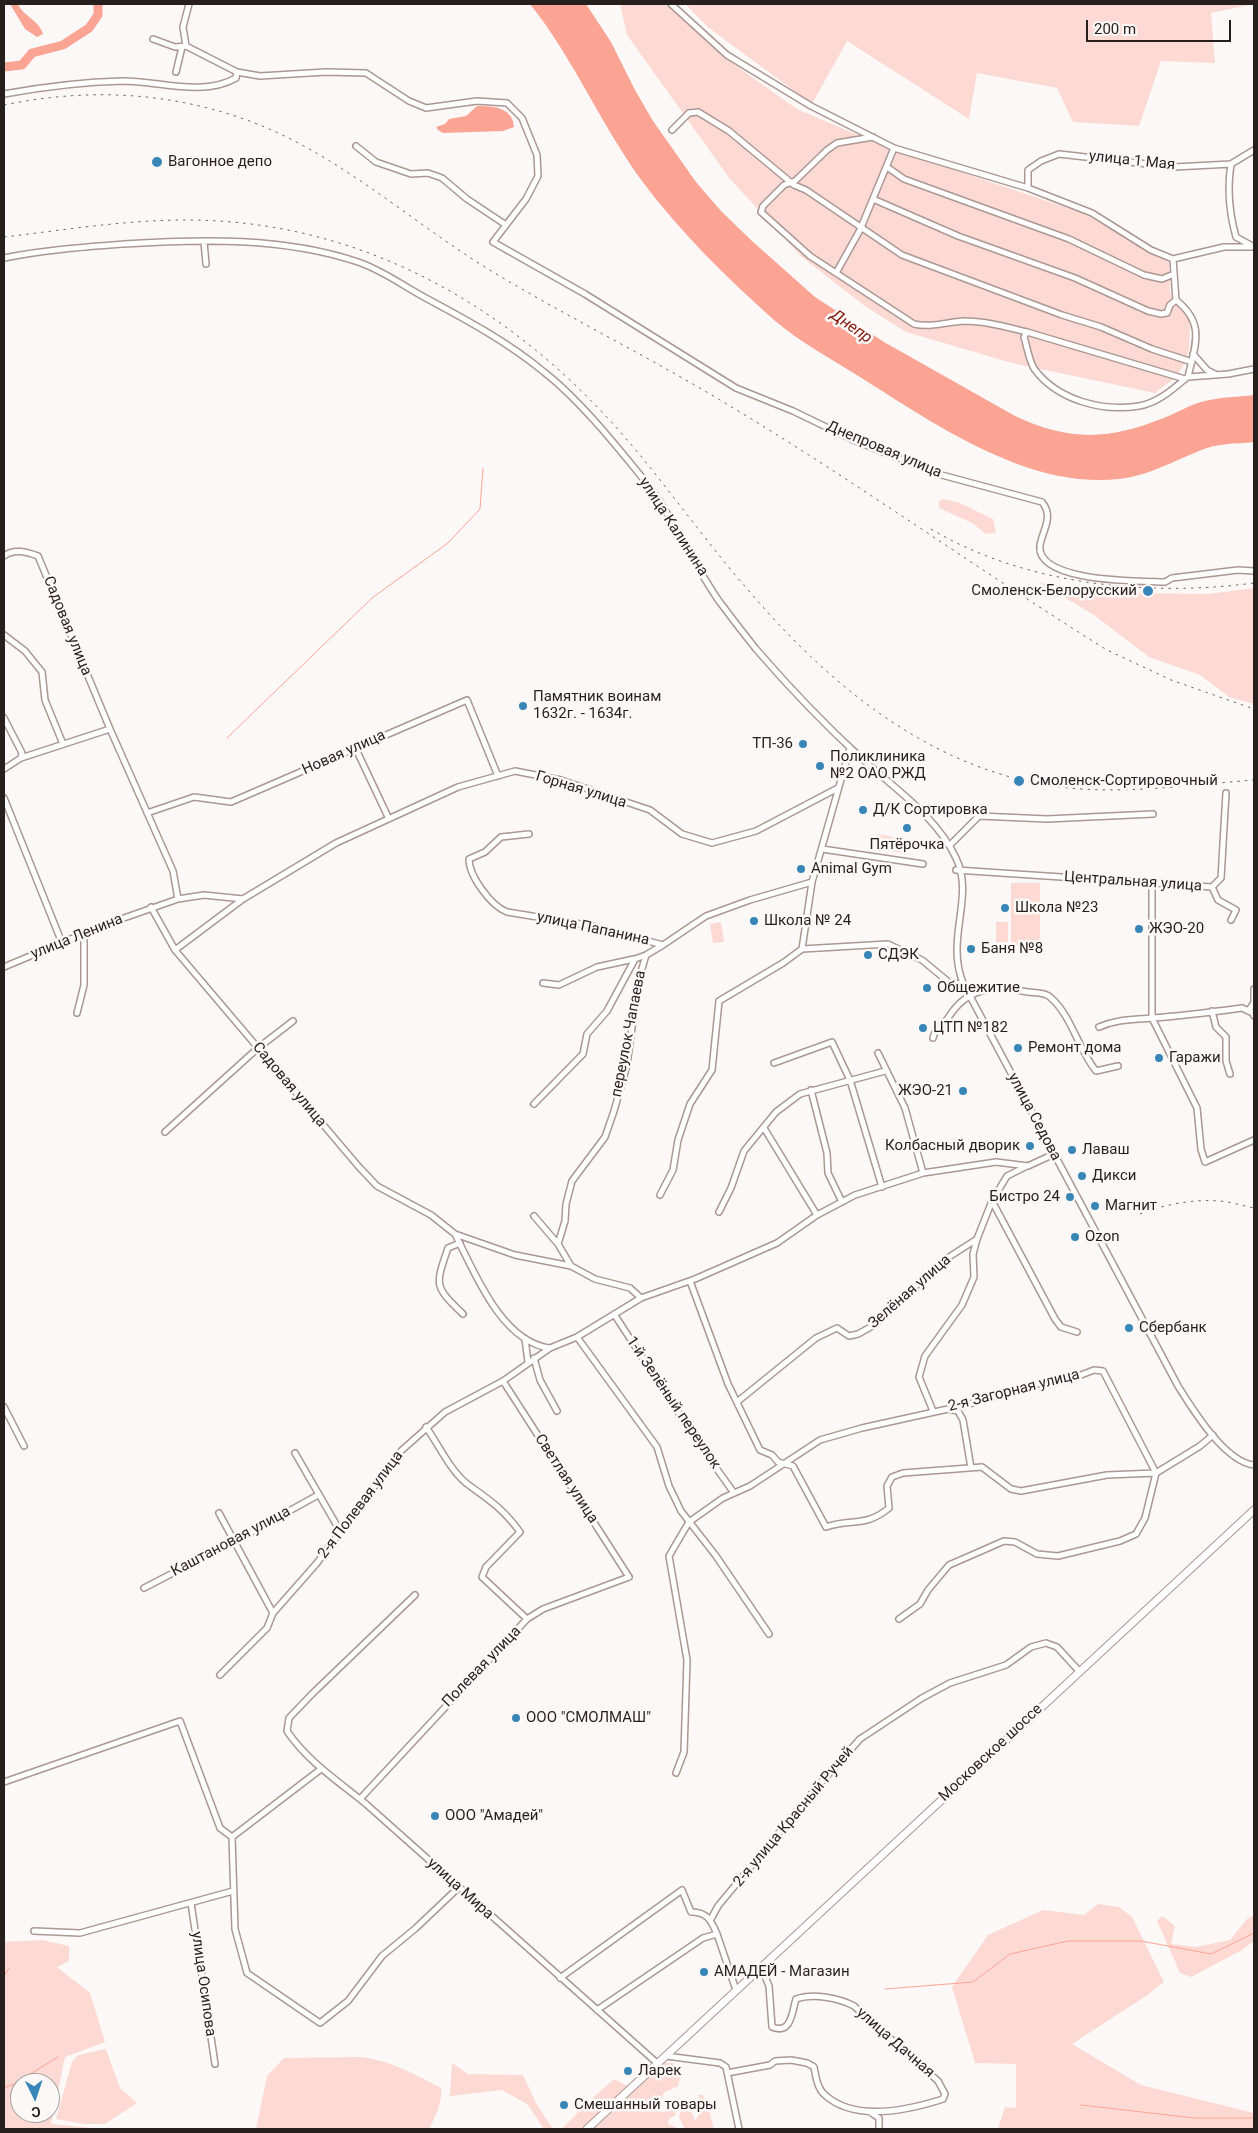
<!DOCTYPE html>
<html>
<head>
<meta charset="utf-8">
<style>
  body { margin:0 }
  #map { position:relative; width:1258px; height:2133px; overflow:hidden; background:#fcf8f7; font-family:Roboto,sans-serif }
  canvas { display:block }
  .frame { position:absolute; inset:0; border:5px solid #271f1d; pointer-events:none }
  .north { position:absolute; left:10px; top:2073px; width:50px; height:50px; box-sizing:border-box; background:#fcf8f7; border:1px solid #a7a1a0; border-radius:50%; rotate:176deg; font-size:14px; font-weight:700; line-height:20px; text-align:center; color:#271f1d }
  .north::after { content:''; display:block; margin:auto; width:18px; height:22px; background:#3885b7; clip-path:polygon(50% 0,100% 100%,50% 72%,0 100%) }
  .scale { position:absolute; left:1086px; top:20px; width:145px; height:22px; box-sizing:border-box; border:2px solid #271f1d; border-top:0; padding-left:6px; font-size:15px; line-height:18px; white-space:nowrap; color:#271f1d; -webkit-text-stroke:4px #fcf8f7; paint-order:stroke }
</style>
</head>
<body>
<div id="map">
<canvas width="1258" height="2133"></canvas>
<div class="frame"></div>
<div class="north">С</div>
<div class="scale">200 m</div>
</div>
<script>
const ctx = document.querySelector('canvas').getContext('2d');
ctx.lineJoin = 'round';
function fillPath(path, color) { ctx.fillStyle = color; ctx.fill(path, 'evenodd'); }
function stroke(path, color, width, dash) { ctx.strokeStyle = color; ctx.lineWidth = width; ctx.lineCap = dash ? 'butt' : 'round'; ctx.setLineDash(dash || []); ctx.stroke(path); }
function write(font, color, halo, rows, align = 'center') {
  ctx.font = font + ' Roboto,sans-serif'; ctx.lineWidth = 5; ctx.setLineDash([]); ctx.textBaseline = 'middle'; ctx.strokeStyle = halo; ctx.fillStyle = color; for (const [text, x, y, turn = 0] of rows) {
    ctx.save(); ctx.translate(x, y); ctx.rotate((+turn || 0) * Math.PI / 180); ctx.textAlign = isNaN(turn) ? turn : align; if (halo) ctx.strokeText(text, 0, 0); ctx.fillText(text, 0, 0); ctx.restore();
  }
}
const green = new Path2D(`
  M620 4H665L735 65 797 109 886 147 1077 211C1109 225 1137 247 1169 262L1170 293 1190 320 1189 349 1185 363 1176 377 1155 393 1012 363 906 332 866 307 802 257 730 179 627 35Z
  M685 4H1254L1211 13 1215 63 1161 61 1139 126 1073 122 1057 88 977 73 969 119 847 41 812 104 709 28Z
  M943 499 960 503 993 519 996 533 986 534 972 523 939 508V501Z
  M1040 583 1122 593 1208 594 1254 588V704L1229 697 1200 675 1149 657 1094 615Z
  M877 834 903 839 901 853 874 849Z
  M1011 883H1040V946H1011Z
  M721 922 724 942 713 943 710 924Z
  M996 922H1008V942H996Z
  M1098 1904 1119 1907 1132 1917 1164 1982 1146 1996 1072 2044 1141 2085 1254 2113V2129H998L1005 2107 1016 2108V2064L975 2063 952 1987 988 1935 1043 1910 1084 1915Z
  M1254 1915V1941L1242 1950 1191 1977 1180 1973 1157 1921 1162 1916 1175 1926 1171 1944 1196 1947 1230 1940 1247 1919Z
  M42 1940 69 1946V1961L57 1967 90 1993 105 2042 65 2057 51 2124 105 2129H4V1942ZM20 2083H50V2113H20Z
  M106 2049 120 2088 137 2103 105 2124H84L56 2119 72 2062 78 2055Z
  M358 2057C388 2059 414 2074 441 2088 443 2101 435 2118 429 2129H256L267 2076 284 2058Z
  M452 2063 468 2074 523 2075 537 2105 553 2129H544L527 2104 502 2090 450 2096Z
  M663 2063H673L680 2078 678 2086C661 2095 662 2089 661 2112H665L668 2104 672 2105 676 2115 669 2119 668 2124 679 2129H594Z
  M614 2079 627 2086 581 2129H562L588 2102Z
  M698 2095H703C710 2107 710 2117 714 2129H685L679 2117 681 2111 685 2110 692 2113 695 2121C701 2113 703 2104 698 2095Z`);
const water = new Path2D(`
  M10 4H18C23 16 40 21 43 34L37 37 25 29Z
  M530 4H586L611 42 635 90 653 121 696 182 721 211 752 241 815 297 884 342 1015 416C1071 442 1110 440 1166 417 1179 412 1191 404 1205 401 1221 397 1238 397 1254 395V442C1236 444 1216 443 1199 451 1164 465 1142 480 1102 480 1018 482 928 420 860 377 831 359 800 342 774 320 727 278 680 232 642 181 601 125 574 59 530 4Z
  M477 106C492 106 513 107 514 127L503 131 443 133 438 130 436 127 445 124 449 119 466 116Z`);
const stream = new Path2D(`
  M227 738 372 598 448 543 480 509 483 468
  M4 1976 9 1968
  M885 1989 973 1982 1010 1954 1068 1941H1141L1211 1954 1254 1933
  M4 2088 14 2084 58 2057
  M1081 2105 1194 2118H1254`);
const river = new Path2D(`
  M4 67 22 65 32 53 63 45 89 28 98 15V4`);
const minor = new Path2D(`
  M189 4 183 27 186 46 237 72 260 76 326 72 366 73 409 101 426 108 477 101 507 103 522 118 537 155 538 176 526 199 493 242 585 294 736 388 793 411 851 439 938 474 1042 502C1054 517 1043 529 1040 545 1035 583 1143 581 1165 582L1172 578 1238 570 1254 571
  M671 4 727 55 811 106 894 148 1028 188 1092 213 1151 250 1173 259
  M153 39 175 47 186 46
  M176 72 182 47
  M4 94C42 87 83 82 123 81 159 81 203 97 236 78L237 72
  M672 130 689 113 698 112 729 131 794 185 806 190 902 255 1062 315 1101 327 1152 349 1192 362
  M873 137 837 143 827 150 795 181 784 185 763 206 761 212 810 256 914 324C930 328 947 322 964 321 985 321 1006 327 1027 332
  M356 146 376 162 411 174 428 173 442 178 467 199 506 225
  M1231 164C1227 189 1229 212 1236 237L1254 247
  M887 167 904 179 1069 239 1144 275 1162 279 1174 274
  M1028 188V170L1041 161 1059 154 1174 167 1231 164 1254 150
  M873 199 958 236 1075 278 1148 311 1161 314 1167 313 1170 305 1176 300
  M204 242 206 264
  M4 258C43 250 84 247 124 244 201 239 284 237 358 262 382 270 402 285 424 297 465 319 508 342 544 372 581 401 619 449 649 486 676 522 693 564 719 601 731 617 744 634 756 649 788 686 823 723 859 756 893 788 936 815 956 858 975 897 945 938 963 983L1178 1386C1193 1410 1225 1462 1254 1465
  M1173 259 1176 300C1206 324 1195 345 1188 377L1185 379C1172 390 1157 403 1139 406 1102 412 1058 400 1035 370 1029 362 1027 346 1024 337L1027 332 1185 379
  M1173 259 1224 247H1251
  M836 273 860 230 894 148
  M1193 354 1207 370 1215 374
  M1188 377 1228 374 1254 369
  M4 556C14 548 27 552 38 556L110 729 173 871 178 899
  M4 635 25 651 42 672 45 700 63 744
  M4 718 22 753 21 758
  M355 747 389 819
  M4 769 21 758 110 729
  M4 798 62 943
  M147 813 194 797 231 802 467 700 498 776
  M529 834 501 837 485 852 469 859C469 876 491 906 507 912L593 926 663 945 706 916 750 900 812 882 850 748
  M950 845 979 816 1047 819 1153 814
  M822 849 923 864
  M956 870 1212 887
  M1152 883V1018L1197 1108 1201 1149 1205 1162 1254 1140
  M1212 887 1221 878 1226 793
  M1212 887 1218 900 1236 910 1231 920
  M151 907 175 950 359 1167 377 1186 431 1215 455 1234 515 1255 571 1266 595 1279 630 1288 641 1298
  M802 949 812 882
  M175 950 243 899 336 843 458 787 515 771 561 780 650 810 682 834 712 843 756 831 838 788
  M4 967 104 925 178 899 204 895 243 899
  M543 983 559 985 597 967 634 959
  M1212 1011 1216 1027 1226 1037V1061L1230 1074
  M1248 1011 1254 1003V989
  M77 1013 84 985V934
  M1099 1027C1117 1019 1133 1020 1152 1018 1182 1016 1212 1012 1242 1008L1253 1013 1254 1016
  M933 1038C937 1023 941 1028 948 1018 968 986 993 986 1028 992 1034 993 1045 992 1050 997 1072 1016 1078 1049 1096 1071L1118 1066
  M878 1053 905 1108 923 1173
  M774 1063 832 1042 850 1080 882 1187
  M811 1090 827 1153 828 1173 842 1202
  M534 1104 583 1054 587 1034 607 1011 635 959 646 955
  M764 1128 817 1215
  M165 1132 258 1048 293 1021
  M660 1195 673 1170 678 1140 690 1104 712 1070 719 1001 783 963 802 949 888 944 922 960 951 984 963 983
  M992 1201 1055 1319 1061 1327 1077 1332
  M719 1212 731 1188 744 1151 776 1112 800 1094 885 1071
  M534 1216 558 1244
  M455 1234C475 1273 501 1341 549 1348
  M460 1243 448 1248C435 1286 434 1286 463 1314
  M571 1266 558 1244 565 1221 566 1204 572 1181 605 1137 614 1111 627 1065 638 982 646 955 663 945
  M690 1281 728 1384 760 1450 772 1455 778 1462 793 1466 826 1527C852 1518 865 1528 889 1508L887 1486 892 1477 903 1473 982 1467 1011 1489 1021 1491 1107 1475 1156 1473 1200 1446 1213 1435
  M614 1314 699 1444 734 1493
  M577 1337 657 1447 669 1486 681 1511 716 1556 769 1634
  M525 1339 528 1362
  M534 1358 540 1380 557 1411
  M737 1402 816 1338 837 1328 849 1336 858 1334 876 1324 890 1308 949 1257 977 1239 992 1201 1007 1176 1027 1166
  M4 1407 24 1446
  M948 1409 958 1411 963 1420 971 1468
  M933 1411 919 1377 925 1356 962 1305 974 1277 973 1254 977 1239
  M426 1427C439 1445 451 1473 470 1486 491 1501 504 1510 520 1532L486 1567 482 1577 527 1619
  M295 1453 340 1531
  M219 1513 273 1613
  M144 1588 235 1541 318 1495
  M415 1595 312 1694 289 1718 287 1731C307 1761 338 1781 366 1804L657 2063
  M220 1675 267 1628 273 1613 317 1563 402 1450 445 1412 503 1381 550 1348 577 1337 641 1298 695 1279 777 1243 817 1215 855 1195 923 1173 996 1162 1028 1166 1054 1154
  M321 1769 232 1837 235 1929 247 1973 320 2023 348 2001 382 1956 416 1928 458 1888
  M676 1773 684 1752 687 1660 669 1556 689 1522 723 1498 750 1486 820 1440 862 1428 966 1405 1036 1384 1068 1380 1094 1370 1103 1371 1156 1473 1145 1518 1136 1534 1120 1541 1058 1556 1037 1554 1015 1542 1004 1541 949 1565 928 1590 920 1604 899 1619
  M4 1782 180 1721 220 1828 232 1837
  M360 1799 527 1619 543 1609 629 1577 503 1381
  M191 1903 215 2064
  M711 1919 718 1906 816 1788 860 1739 922 1698 950 1683 1006 1665 1031 1647 1046 1643 1057 1647 1079 1671
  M34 1931 80 1933 233 1891
  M560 1978 682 1890 691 1912C707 1912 711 1920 717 1934
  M597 2010 703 1938 717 1934 736 1990
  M666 2056 720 2063 726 2067 739 2129
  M727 2073 770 2065 775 2061 791 2060 807 2063 814 2067C816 2077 817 2088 825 2095 855 2122 909 2110 943 2099L945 2094 938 2081 854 2006C839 1998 813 1993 796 1999 792 2011 792 2035 772 2027L769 1986 761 1967
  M870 2112 879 2118V2129`);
const major = new Path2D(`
  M587 2129 1254 1510`);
const rail = new Path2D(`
  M4 105C82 89 159 91 235 116 332 147 407 220 493 272 571 319 653 359 730 406 858 483 980 571 1107 650L1171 680 1254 709
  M4 237C64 230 125 220 186 220 348 220 490 294 600 410 654 466 697 532 749 591 820 674 906 749 1014 778 1093 800 1174 786 1254 780
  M931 529C1025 585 1148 597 1254 583
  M1140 1214C1166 1204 1193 1199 1220 1201 1232 1202 1243 1206 1254 1208`);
const markers = [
  [157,162,6,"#3885b7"],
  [1148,591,6,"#3885b7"],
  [523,706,5,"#3885b7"],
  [803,744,5,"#3885b7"],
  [820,766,5,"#3885b7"],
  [1019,781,6,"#3885b7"],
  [863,810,5,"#3885b7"],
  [907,828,5,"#3885b7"],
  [801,869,5,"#3885b7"],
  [1005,908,5,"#3885b7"],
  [754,921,5,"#3885b7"],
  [1139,929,5,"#3885b7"],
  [971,949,5,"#3885b7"],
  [868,955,5,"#3885b7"],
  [927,988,5,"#3885b7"],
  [923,1028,5,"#3885b7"],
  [1018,1048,5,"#3885b7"],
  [1159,1058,5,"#3885b7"],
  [963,1091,5,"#3885b7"],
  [1030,1146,5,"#3885b7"],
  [1072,1150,5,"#3885b7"],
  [1082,1176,5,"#3885b7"],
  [1070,1197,5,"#3885b7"],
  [1095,1206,5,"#3885b7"],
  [1075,1237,5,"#3885b7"],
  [1129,1328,5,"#3885b7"],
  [516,1718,5,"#3885b7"],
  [435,1816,5,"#3885b7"],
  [704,1972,5,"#3885b7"],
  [628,2071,5,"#3885b7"],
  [564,2105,5,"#3885b7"]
];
const streetNames = [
  ["улица 1 Мая",1132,161,6],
  ["Днепровая улица",884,450,23],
  ["улица Калинина",673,527,57],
  ["Садовая улица",67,626,68],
  ["Новая улица",344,753,-24],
  ["Горная улица",581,790,17],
  ["Центральная улица",1133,882,4],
  ["улица Папанина",593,929,12],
  ["улица Ленина",77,937,-22],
  ["переулок Чапаева",629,1034,-79],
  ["Садовая улица",289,1085,50],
  ["улица Седова",1034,1117,62],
  ["Зелёная улица",910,1292,-41],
  ["2-я Загорная улица",1014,1391,-14],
  ["1-й Зелёный переулок",673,1403,56],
  ["Светлая улица",566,1479,57],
  ["2-я Полевая улица",361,1505,-53],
  ["Каштановая улица",231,1542,-28],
  ["Полевая улица",482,1667,-46],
  ["Московское шоссе",991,1753,-43],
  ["2-я улица Красный Ручей",794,1817,-50],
  ["улица Мира",460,1889,42],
  ["улица Осипова",203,1984,82],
  ["улица Дачная",895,2043,41]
];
const poiNames = [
  ["Вагонное депо",168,162],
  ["Смоленск-Белорусский",1137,591,"right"],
  ["Памятник воинам",533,697],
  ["1632г. - 1634г.",533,714],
  ["ТП-36",793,744,"right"],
  ["Поликлиника",830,757],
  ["№2 ОАО РЖД",830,774],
  ["Смоленск-Сортировочный",1030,781],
  ["Д/К Сортировка",873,810],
  ["Пятёрочка",907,845,"center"],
  ["Animal Gym",811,869],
  ["Школа №23",1015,908],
  ["Школа № 24",764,921],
  ["ЖЭО-20",1149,929],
  ["Баня №8",981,949],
  ["СДЭК",878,955],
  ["Общежитие",937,988],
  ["ЦТП №182",933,1028],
  ["Ремонт дома",1028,1048],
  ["Гаражи",1169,1058],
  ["ЖЭО-21",953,1091,"right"],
  ["Колбасный дворик",1020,1146,"right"],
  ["Лаваш",1082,1150],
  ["Дикси",1092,1176],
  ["Бистро 24",1060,1197,"right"],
  ["Магнит",1105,1206],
  ["Ozon",1085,1237],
  ["Сбербанк",1139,1328],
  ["ООО \"СМОЛМАШ\"",526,1718],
  ["ООО \"Амадей\"",445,1816],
  ["АМАДЕЙ - Магазин",714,1972],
  ["Ларек",638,2071],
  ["Смешанный товары",574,2105]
];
const waterNames = [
  ["Днепр",851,327,35]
];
fillPath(green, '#fcdad3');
fillPath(water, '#fca494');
stroke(stream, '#fca494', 1);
stroke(river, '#fca494', 9);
stroke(minor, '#ab9793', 8);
stroke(major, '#ab9793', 9);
stroke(minor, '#fff', 5);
stroke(major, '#fff', 7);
stroke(rail, '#6d6765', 1, [2.5, 5]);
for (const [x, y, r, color] of markers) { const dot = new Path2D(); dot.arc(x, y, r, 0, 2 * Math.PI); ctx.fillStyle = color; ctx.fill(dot); stroke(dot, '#fcf8f7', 2); }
write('15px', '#271f1d', '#fcf8f7', streetNames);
write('15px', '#271f1d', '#fcf8f7', poiNames, 'left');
write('italic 16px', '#7e190c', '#fcf8f7', waterNames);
</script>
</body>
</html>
